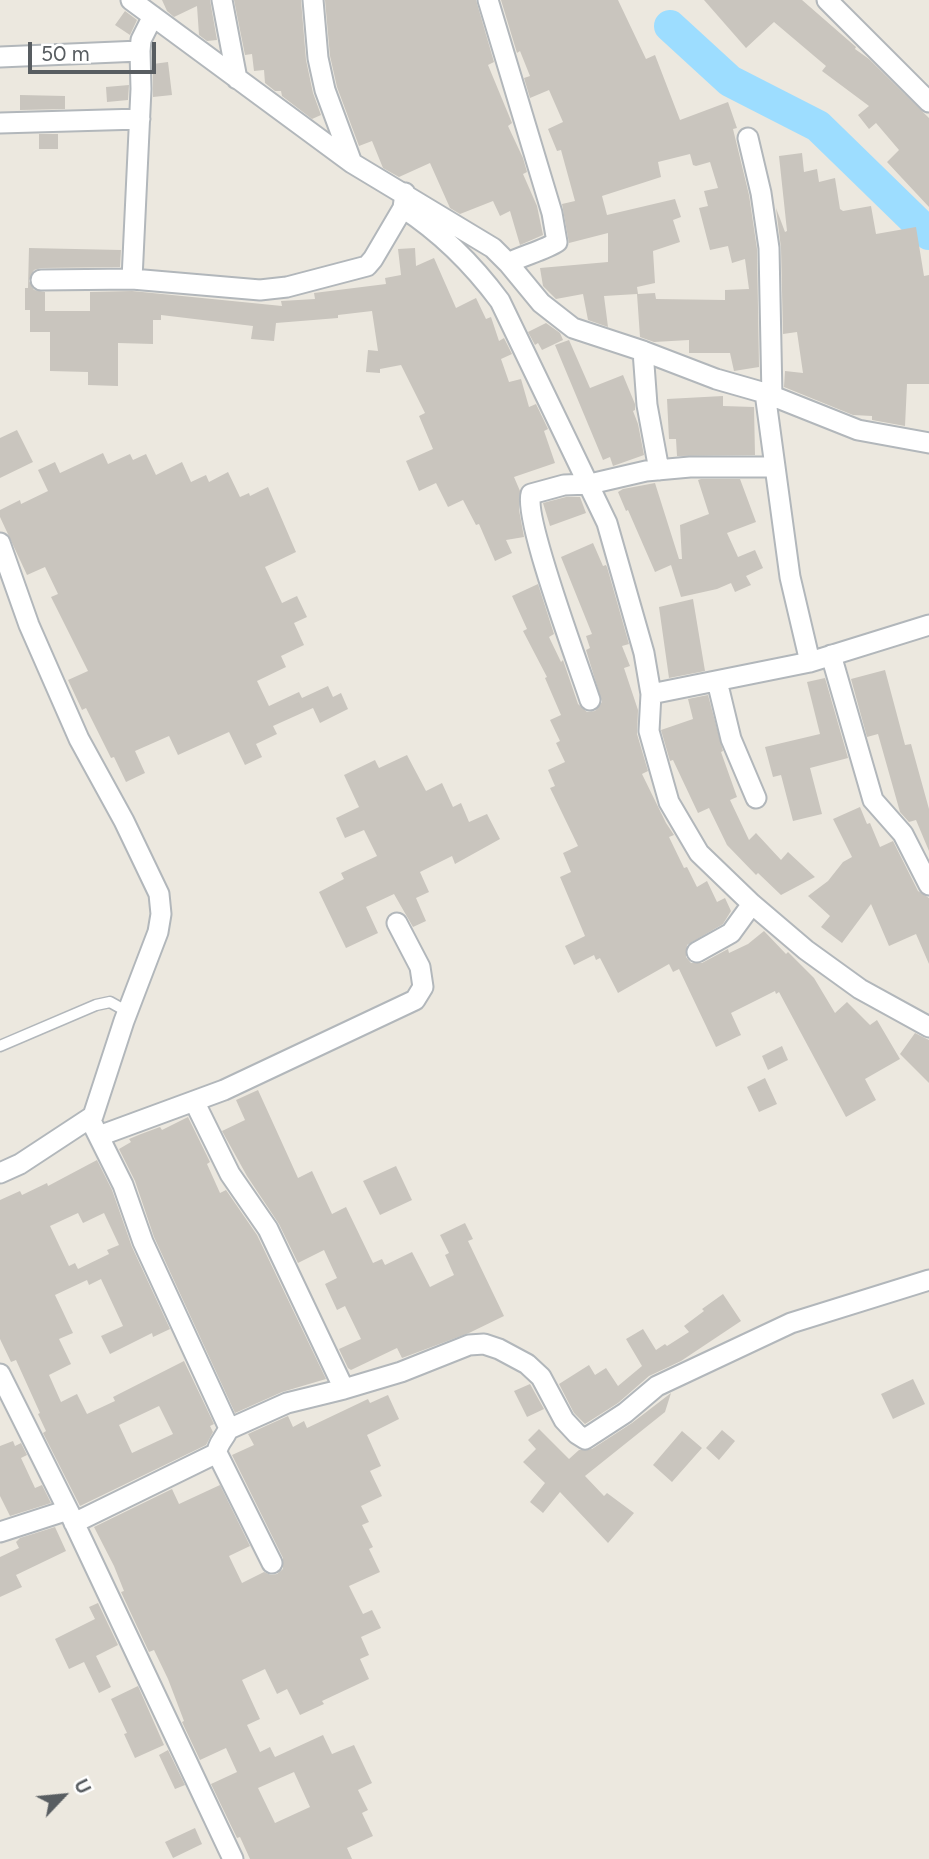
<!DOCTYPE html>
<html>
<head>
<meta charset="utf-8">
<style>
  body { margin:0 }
  #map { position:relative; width:929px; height:1859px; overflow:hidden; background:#ece8df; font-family:Figtree,sans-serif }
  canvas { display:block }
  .north { position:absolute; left:28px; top:1761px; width:70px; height:70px; -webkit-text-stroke:5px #fff; paint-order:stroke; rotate:64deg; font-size:19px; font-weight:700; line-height:28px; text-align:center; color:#585d61 }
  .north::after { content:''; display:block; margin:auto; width:24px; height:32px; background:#585d61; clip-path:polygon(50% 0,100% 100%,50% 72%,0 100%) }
  .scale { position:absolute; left:28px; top:42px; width:128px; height:32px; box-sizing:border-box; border:4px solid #585d61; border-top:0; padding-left:9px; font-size:21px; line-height:24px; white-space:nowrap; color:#585d61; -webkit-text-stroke:5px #fff; paint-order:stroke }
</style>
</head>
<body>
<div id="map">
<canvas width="929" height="1859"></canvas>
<div class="north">U</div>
<div class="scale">50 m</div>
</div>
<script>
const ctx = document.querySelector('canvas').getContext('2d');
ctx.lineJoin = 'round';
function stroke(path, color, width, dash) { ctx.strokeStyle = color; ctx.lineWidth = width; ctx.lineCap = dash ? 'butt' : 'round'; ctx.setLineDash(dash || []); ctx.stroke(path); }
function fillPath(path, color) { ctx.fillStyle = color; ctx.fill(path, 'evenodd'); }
const river = new Path2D(`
  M670 26 730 81 818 126 929 234`);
const building = new Path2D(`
  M162 0H210L217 40 207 41 199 35 197 6 174 17 167 11Z
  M234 0H301L306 60 313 93 321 115 312 119 282 96 281 91H275L265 83 264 70 254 71 252 54 245 55Z
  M325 0H476L494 62 488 65 512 123 508 126 523 158 527 172 523 174 537 206 543 235 520 245 510 211 500 216 493 201 460 214 450 208 430 163 399 177 383 168 372 141 359 146 337 87 330 56Z
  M501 0H618L646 59 655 55 680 120 728 102 737 128 733 129 749 195 757 249 759 367 734 371 730 353H689V340L654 342 640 337 637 294 604 296 608 327 588 320 583 294 556 299 543 286 540 268 608 262V233L569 243 562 204 575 201 561 150 557 151 548 129 563 122 549 90 530 98 524 78 530 76 520 51 517 53ZM690 154 693 165 696 166 710 162 718 188 704 191 708 206 699 208 710 250 728 246 732 263 745 259 749 289 725 290V300L656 299 655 293 638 294 637 287 655 283 653 251 680 242 673 220 681 217 675 199 607 215 602 196 661 177 658 162Z
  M704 0H802L856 47 855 49 869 59 929 118V207L887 162 899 150 876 123 869 129 858 115 869 106 822 71 826 66 774 22 746 48Z
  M125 11 137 20 130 35 115 25Z
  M168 62 172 95 153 97V64Z
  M129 85 128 100 107 102 106 87Z
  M20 95 65 96V109L20 110Z
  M39 134H58V149H39Z
  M802 153 804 172 817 169 819 182 835 178 840 209 843 211 871 206 876 234 916 227 924 276 929 275V384H907L905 426 872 420V416L853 415 784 387 785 371 803 373 797 332 783 334 781 248 776 208 785 232 787 231 779 156Z
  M29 248 121 250 120 267 41 268 34 270 29 281 34 290 45 292V311H90V292L132 291 282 306 281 301 315 299 314 293 386 284 385 278 401 275 398 249 415 248 416 266 434 258 456 308 476 298 486 319 491 317 499 341 504 338 512 354 501 359 509 382 521 379 529 407 536 404 548 429 544 431 555 463 514 477 520 491 519 510 524 537 506 540 512 553 495 561 479 524 476 525 463 500 448 507 436 483 419 491 406 461 433 449 419 416 425 413 401 365 380 369V373L366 372 368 350 378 351 372 311 338 315V318L276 323 274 341 251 339 253 326 161 315V320H153V344L118 343V386L88 385V372L50 371V332H30V310H25V288H28Z
  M546 323 560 333 563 340 542 350 538 343 535 345 528 332Z
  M569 340 590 388 623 375 635 404V410L633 411 638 424 644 455 613 466 610 457 603 460 555 345Z
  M723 396V406L754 407 755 455 677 456 676 439H669L667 399Z
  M17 430 33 462 0 478V438Z
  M103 453 108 464 130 454 133 460 146 454 156 475 182 462 191 482 206 475 209 482 228 472 240 497 249 493 250 496 268 487 296 552 265 567 282 603 297 596 307 617 294 623 304 645 281 656 286 667 257 681 269 706 299 692 302 698 328 686 333 697 341 693 348 709 320 723 313 708 273 726 277 734 256 744 262 757 245 765 229 732 178 755 169 736 135 751 145 773 126 782 114 757 111 758 86 708 82 710 68 680 88 671 51 597 58 594 45 567 27 575 0 517V510L20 500 21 504 48 491 38 470 55 462 60 473Z
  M701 479H740L756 522 727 533 738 557 755 550 763 568 746 576 751 585 735 592 731 583 717 589 681 597 671 565 655 572 628 510 626 511 618 492 623 489 655 483 679 559H682L680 525 709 514 698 480Z
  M566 497H580L586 513 550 526 543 503Z
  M593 543 603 566 606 565 607 567 629 644 622 646 630 666 624 668 638 710 637 734 648 771 642 774 666 823 674 835 669 837 684 868 687 867 697 887 707 881 717 902 725 898 731 911 723 924 687 945 686 957 691 963H702L728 949 729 953 748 944 764 931 786 954 788 952 814 978 835 1013 847 1002 870 1025 877 1020 900 1059 865 1079 876 1100 846 1117 779 992 776 994 775 991 731 1013 741 1035 716 1047 679 969 673 972 669 964 618 993 600 958 596 960 594 955 574 965 565 946 585 936 560 877 571 872 563 853 578 846 550 788 555 786 548 770 565 762 556 743 560 741 550 720 561 715 545 678 547 677 523 631 527 629 512 596 538 584 554 634 549 637 561 662 563 660 578 704 587 712 595 711 602 702 586 650 590 648 586 636 592 634 561 557Z
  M693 599 705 671 669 678 659 607Z
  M885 670 905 745 911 744 929 809V851L916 820 909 822 900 812 878 734 867 737 851 679Z
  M825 678 848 758 810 768 822 814 793 821 781 775 773 777 765 747 820 734 807 682Z
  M708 695 723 751 721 752 737 797 730 800 749 840 756 833 781 860 788 852 815 877 781 895 758 873 756 875 727 845 709 808 698 813 673 760 670 761 661 730 693 719 688 699Z
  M407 755 426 791 442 783 453 807 461 803 469 822 487 814 500 839 455 864 452 856 420 872 429 892 416 898 426 921 413 927 394 894 366 907 378 933 346 948 319 892 344 879 341 873 377 856 364 830 345 838 336 818 359 807 344 775 375 760 379 768Z
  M860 807 867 824 870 823 880 847 893 841 918 891 929 898V964L916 934 889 946 871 904 842 943 821 927 830 916 808 896 828 881 843 862 852 857 833 819Z
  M915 1033 929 1040V1083L900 1054Z
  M782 1046 788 1060 768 1070 762 1056Z
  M765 1078 777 1104 759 1112 747 1087Z
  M258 1090 298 1178 312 1171 332 1214 346 1207 373 1263 382 1259 385 1265 412 1252 430 1287 454 1275 445 1255 449 1253 440 1235 465 1223 473 1239 468 1241 504 1316 469 1333 402 1358 397 1348 351 1370 348 1368 339 1349 361 1339 345 1306 337 1310 325 1284 337 1278 324 1250 298 1263 279 1224 247 1176 222 1131 245 1120 236 1100Z
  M188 1117 210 1162 207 1164 220 1193 226 1190 257 1235 326 1379 282 1392 235 1413 154 1237 135 1181 119 1149 131 1142 129 1139 141 1134 160 1127 162 1130Z
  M97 1160 112 1190 132 1247 170 1329 153 1337 152 1333 110 1354 101 1336 123 1326 101 1279 89 1285 87 1280 55 1295 73 1333 59 1339 71 1364 49 1375 61 1402 77 1394 87 1414 115 1401 113 1397 184 1361 214 1424 210 1426 213 1432 206 1445 80 1506 43 1433 46 1431 38 1414 40 1413 16 1360 11 1362 0 1339V1200L20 1191 22 1195 47 1183 48 1186ZM78 1213 83 1223 104 1213 119 1245 107 1250 109 1254 78 1269 75 1263 69 1266 50 1226ZM159 1406 173 1434 132 1453 119 1425Z
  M396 1166 412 1200 380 1215 363 1181Z
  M723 1294 741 1321 681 1361 649 1376 618 1403 585 1424 574 1413 559 1384 589 1365 595 1375 606 1368 618 1386 642 1366 626 1339 643 1329 656 1350 665 1344 667 1346 689 1332 684 1326 704 1311 702 1309Z
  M913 1379 925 1404 893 1419 881 1394Z
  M530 1384 544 1409 527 1417 514 1391Z
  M671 1393 665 1412 585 1476 604 1496 607 1493 634 1513 608 1543 560 1492 543 1513 530 1502 545 1483 523 1462 536 1449 528 1440 539 1429 569 1459 579 1450 592 1449 632 1423Z
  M388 1395 399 1419 367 1435 381 1466 370 1471 382 1496 361 1506 369 1522 362 1525 373 1547 369 1549 380 1572 349 1586 363 1614 372 1610 381 1628 361 1637 369 1655 360 1659 369 1679 322 1701 324 1704 300 1715 287 1689 277 1694 265 1669 242 1680 260 1719 247 1725 260 1752 270 1747 275 1757 323 1735 332 1754 354 1745 372 1783 358 1790 368 1810 362 1813 373 1836 347 1848 352 1859H250L240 1837 237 1838 211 1784 237 1772 226 1748 200 1760 182 1722 184 1721 168 1679 154 1650 149 1652 121 1592 124 1591 114 1566 94 1527 172 1489 179 1504 220 1485 250 1546 229 1556 242 1583 264 1572 271 1575 277 1574 283 1569V1558L232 1455 254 1445 248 1434 288 1416 293 1427 304 1421 307 1428 368 1399 370 1403ZM294 1772 310 1807 275 1823 258 1788Z
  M722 1430 735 1441 719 1460 706 1448Z
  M682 1431 702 1448 672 1482 653 1465Z
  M13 1441 15 1446 21 1443 27 1455 21 1458 35 1488 42 1485 51 1503 10 1516 0 1496V1446Z
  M55 1527 66 1551 16 1575 22 1587 0 1597V1557L19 1548 16 1542 20 1538Z
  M98 1603 118 1645 96 1656 111 1687 99 1693 84 1662 69 1669 55 1639 95 1619 89 1607Z
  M138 1686 164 1745 135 1758 124 1734 127 1733 111 1699Z
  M168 1750 185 1785 175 1789 159 1755Z
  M195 1828 202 1844 173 1858 165 1842Z`);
const service = new Path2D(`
  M0 1046 96 1005 110 1002 128 1012`);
const minor = new Path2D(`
  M131 0 352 163 493 248 508 263 541 303 573 328 643 351 716 379 765 393 858 430 929 443
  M222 0 237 79
  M313 0 318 58 325 90 352 163
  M488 0 552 213 557 242C547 249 522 256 508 263
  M827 0 929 102
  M0 57 140 51
  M0 123 140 119
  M748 138 761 193 769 248 772 397
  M405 193 403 208C440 232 474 266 500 301L607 523 644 653 651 694 649 731 669 802 699 853 752 904 806 950 860 989 929 1027
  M132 279 141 89 140 51 141 40 153 16
  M41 280 132 279 260 290 287 287 367 266 373 259 403 208
  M643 351 647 405 659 470
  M765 393 790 577 810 662
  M0 543 29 625 79 739 124 821 159 894 161 914 158 932 124 1021 93 1116 20 1164 0 1173
  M831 655 873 800 903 834 929 885
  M717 681 731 739 756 798
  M651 694 810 662 929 625
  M590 700C579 666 523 518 531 494L564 485 590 484 646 471 690 467H775
  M697 952 731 933 752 904
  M194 1101 230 1174 268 1229 344 1389
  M90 1119 123 1185 143 1242 228 1426C229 1435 217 1442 217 1453L272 1563
  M99 1136 224 1090 415 1000 423 987 420 967 397 923
  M0 1374 70 1514 233 1859
  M229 1429 287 1403 344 1389 401 1372 469 1345 484 1344 499 1349 527 1364 541 1377 564 1420 577 1434 585 1439 625 1413 657 1386 791 1323 929 1280
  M74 1523 217 1453
  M0 1532 68 1510`);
stroke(river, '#9dddff', 32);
fillPath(building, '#c9c5be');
stroke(service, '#b2b7bb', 13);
stroke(minor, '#b2b7bb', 23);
stroke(service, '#fff', 10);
stroke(minor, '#fff', 19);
</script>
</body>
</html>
